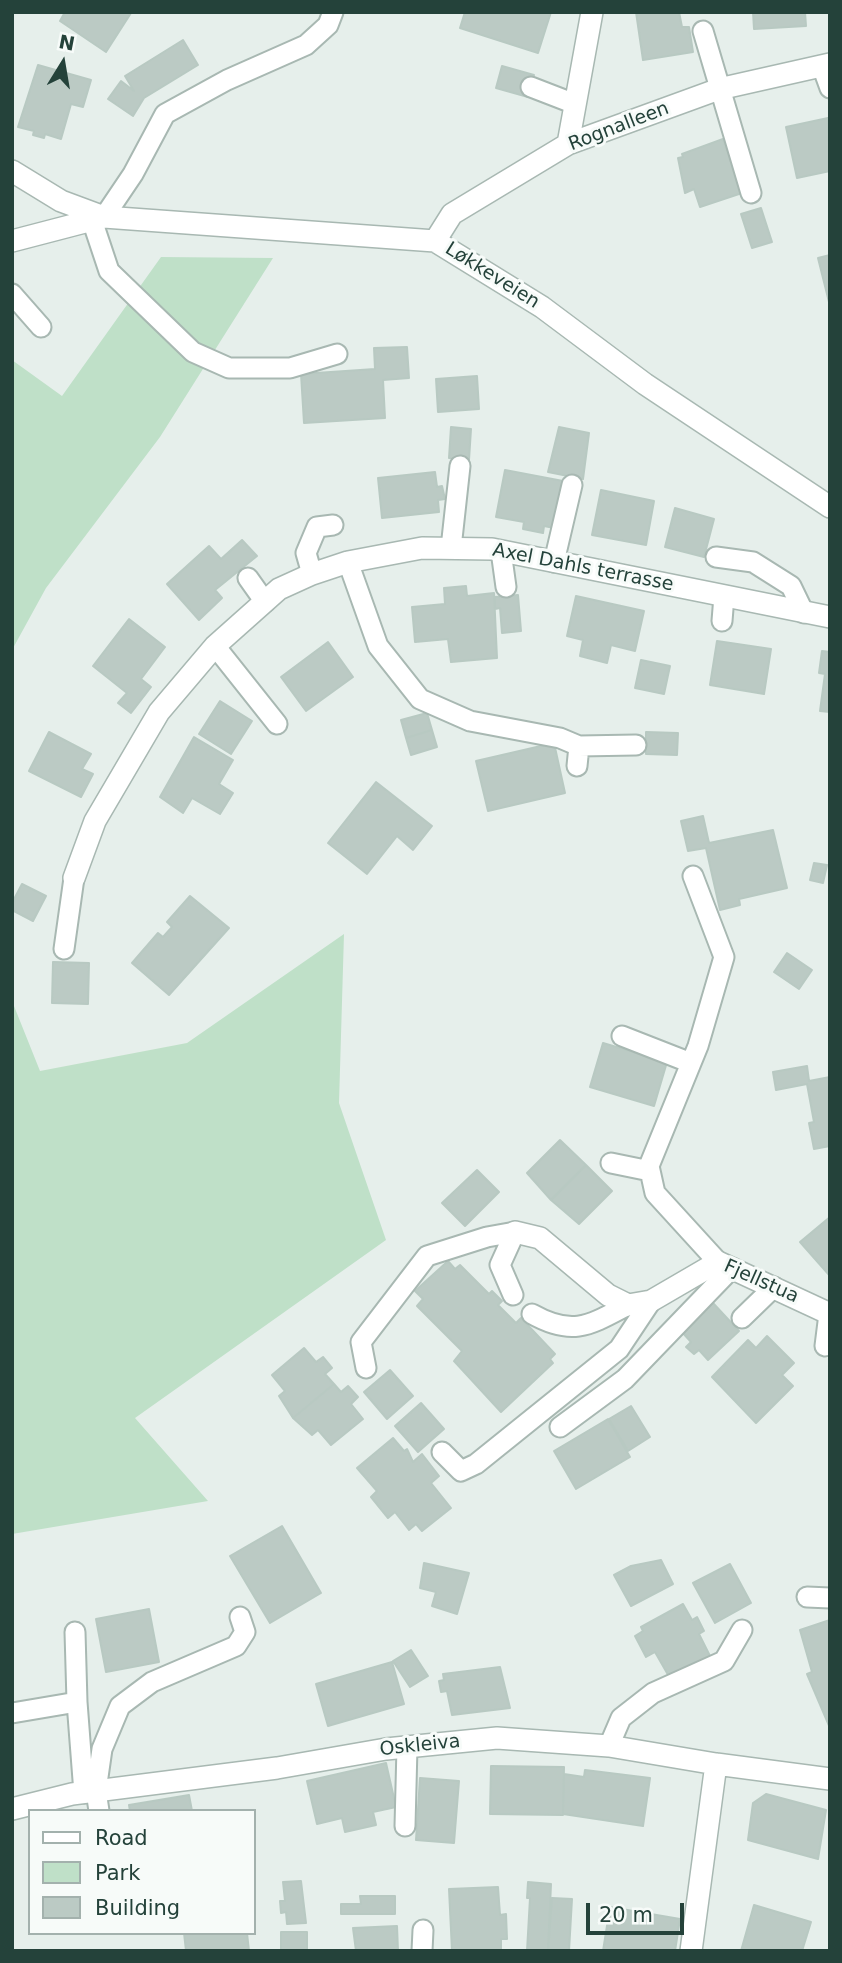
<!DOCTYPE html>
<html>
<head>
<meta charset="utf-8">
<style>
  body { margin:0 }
  #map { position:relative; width:842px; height:1963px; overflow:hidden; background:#e6efeb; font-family:"DejaVu Sans",sans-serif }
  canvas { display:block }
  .frame { position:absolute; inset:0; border:14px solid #24423a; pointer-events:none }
  .legend { position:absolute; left:28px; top:1809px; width:228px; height:126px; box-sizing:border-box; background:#f7fbf9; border:2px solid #a3b1ad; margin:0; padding:9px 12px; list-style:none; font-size:21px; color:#24423a }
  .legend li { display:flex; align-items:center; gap:14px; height:35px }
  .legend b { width:35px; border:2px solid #a3b1ad }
  .north { position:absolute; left:28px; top:28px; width:70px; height:70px; -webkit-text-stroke:5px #f7fbf9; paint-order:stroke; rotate:11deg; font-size:19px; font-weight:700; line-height:28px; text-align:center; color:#24423a }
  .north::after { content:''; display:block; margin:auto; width:24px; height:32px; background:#24423a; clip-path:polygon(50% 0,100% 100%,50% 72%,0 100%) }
  .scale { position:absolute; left:586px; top:1903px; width:98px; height:32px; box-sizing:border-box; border:4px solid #24423a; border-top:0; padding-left:9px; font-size:21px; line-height:24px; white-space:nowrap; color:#24423a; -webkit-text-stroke:5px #f7fbf9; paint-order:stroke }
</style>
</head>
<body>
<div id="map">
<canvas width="842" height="1963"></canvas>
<div class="frame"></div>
<ul class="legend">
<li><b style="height:9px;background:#fff"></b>Road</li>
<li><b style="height:19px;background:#bfe0c8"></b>Park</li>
<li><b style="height:19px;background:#bbcac4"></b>Building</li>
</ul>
<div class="north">N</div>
<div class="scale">20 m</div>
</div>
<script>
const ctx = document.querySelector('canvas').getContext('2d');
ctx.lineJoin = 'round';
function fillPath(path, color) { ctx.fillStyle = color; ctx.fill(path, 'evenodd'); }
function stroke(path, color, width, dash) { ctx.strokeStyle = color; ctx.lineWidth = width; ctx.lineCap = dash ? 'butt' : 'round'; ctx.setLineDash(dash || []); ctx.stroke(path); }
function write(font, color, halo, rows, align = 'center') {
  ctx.font = font + ' "DejaVu Sans",sans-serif'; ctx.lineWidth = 6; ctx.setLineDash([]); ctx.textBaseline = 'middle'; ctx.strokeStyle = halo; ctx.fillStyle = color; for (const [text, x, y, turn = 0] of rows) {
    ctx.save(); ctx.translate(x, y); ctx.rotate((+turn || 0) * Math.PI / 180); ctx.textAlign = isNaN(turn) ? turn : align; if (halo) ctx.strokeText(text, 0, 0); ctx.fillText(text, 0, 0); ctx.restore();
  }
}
const green = new Path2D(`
  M161 257 273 258 160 437 46 588 12 650V360L62 396Z
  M344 934 339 1103 386 1240 135 1418 208 1501 12 1534V1001L40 1071 187 1043Z`);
const building = new Path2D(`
  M65 12H129L131 13 106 52 60 21Z
  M465 12H551L538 53 460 28Z
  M636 12H679L682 27H689L693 52 643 60Z
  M753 12H805L806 26 754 29Z
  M183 40 198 65 144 98 133 116 108 99 121 81 134 91 125 76Z
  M38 65 91 80 83 107 71 104 61 139 45 134 44 138 33 135 34 131 18 127Z
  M502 66 534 75 528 97 496 88Z
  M828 118 830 171 797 178 786 127Z
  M723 139 731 162 739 159 742 193 700 207 694 189 685 193 678 158 683 157 682 154Z
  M761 208 772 242 752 248 741 214Z
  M830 255V306L818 258Z
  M407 347 409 378 383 380 385 418 304 423 301 374 375 369 374 348Z
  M477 376 479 409 438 412 436 379Z
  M451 427 471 429 469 460 449 458Z
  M559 427 589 433 583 479 548 472Z
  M505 470 563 481 554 528 544 526 543 533 523 529 524 522 496 517Z
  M435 472 437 487 442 486 445 499 438 500 439 512 382 518 378 478Z
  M601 490 654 501 646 545 592 535Z
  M675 508 714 519 704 557 665 547Z
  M242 540 257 556 215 590 222 598 199 620 167 584 209 546 221 559Z
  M466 586 467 596 494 593 497 658 451 662 448 639 415 642 412 607 445 604 444 588Z
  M518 595 521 631 502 633 500 608 495 609V597Z
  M576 596 644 611 635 651 611 645 607 663 580 656 583 640 567 636Z
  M129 619 165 647 141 679 151 687 131 713 118 703 127 693 93 666Z
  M717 641 771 649 764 694 710 685Z
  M328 642 353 677 306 711 281 677Z
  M822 651 830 652V712L820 711 825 674 819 673Z
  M641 660 670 666 664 694 635 688Z
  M220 701 252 721 231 754 199 734Z
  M427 713 432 730 406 738 401 720Z
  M432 730 437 747 411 755 406 738Z
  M49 732 91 754 82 769 93 774 81 797 29 771Z
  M646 732 678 733 677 755 646 754Z
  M194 737 233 760 219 784 233 793 220 814 192 798 183 813 160 797Z
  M554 743 565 793 488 811 476 761Z
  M376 782 432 826 413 850 397 836 367 874 328 843Z
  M703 816 709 843 773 830 787 888 739 899 740 905 720 910 706 848 688 851 681 821Z
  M814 863 827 865 823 883 810 880Z
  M22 884 46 896 33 921 12 910V903Z
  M190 896 229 928 169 995 132 963 158 933 163 937 172 927 167 922Z
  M787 953 812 970 799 989 774 972Z
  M53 962 89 963 88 1004 52 1003Z
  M603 1043 667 1062 654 1106 590 1087Z
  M807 1066 809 1081 830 1077V1146L814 1149 809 1123 814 1122 807 1084 776 1090 773 1072Z
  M560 1140 586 1165 551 1200 527 1173Z
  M586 1165 612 1191 579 1224 551 1200Z
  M477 1170 499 1192 465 1226 442 1203Z
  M830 1217V1276L800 1242Z
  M448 1261 455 1269 460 1265 489 1294 492 1291 502 1301 498 1305 516 1323 521 1318 555 1354 550 1359 553 1363 501 1412 454 1361 462 1351 417 1306 423 1299 415 1291Z
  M713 1303 739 1331 708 1360 699 1350 694 1354 686 1347 691 1342 682 1332Z
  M767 1336 794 1363 782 1375 793 1386 756 1423 712 1377 748 1340 756 1348Z
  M304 1348 316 1362 323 1357 332 1368 325 1374 334 1384 293 1418 279 1396 285 1391 272 1375Z
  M390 1370 413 1396 387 1419 364 1392Z
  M334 1384 341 1392 348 1386 358 1397 351 1404 363 1419 331 1445 318 1430 312 1435 293 1418Z
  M421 1403 444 1429 418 1452 395 1426Z
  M631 1406 650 1437 628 1451 609 1419Z
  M608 1419 630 1457 576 1489 554 1451Z
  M393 1438 404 1451 407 1449 413 1462 422 1454 439 1476 431 1483 451 1508 422 1531 416 1524 409 1530 395 1512 388 1518 371 1497 377 1491 357 1468Z
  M282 1526 321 1593 270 1623 230 1556Z
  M661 1560 673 1584 631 1606 614 1575 631 1566Z
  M424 1563 469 1573 457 1614 432 1606 436 1592 420 1588Z
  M730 1564 751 1603 715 1623 693 1583Z
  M683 1604 692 1620 697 1617 704 1631 699 1634 711 1658 671 1680 655 1652 646 1657 635 1636 643 1631 641 1627Z
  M149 1609 159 1662 106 1672 96 1619Z
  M830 1620V1728L807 1674 812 1672 800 1630Z
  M411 1650 428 1676 410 1687 393 1661Z
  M392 1662 404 1704 328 1726 316 1684Z
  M500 1667 510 1708 452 1715 447 1691 441 1692 439 1681 444 1680 443 1674Z
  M386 1763 396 1807 373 1812 376 1825 345 1832 342 1818 317 1824 307 1781Z
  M491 1766 564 1767 563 1815 490 1814Z
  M585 1770 650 1778 643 1826 563 1814 564 1774 584 1777Z
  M420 1778 459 1781 454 1843 416 1840Z
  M766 1794 826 1810 818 1859 748 1840 753 1803Z
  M189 1795 192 1811H130L129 1805Z
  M301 1881 306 1923 287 1924 286 1912 281 1913 280 1901H285L283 1882Z
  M528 1882 551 1884 548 1951H527L530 1898H527Z
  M498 1887 500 1915 506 1914 507 1939H501V1951H452L449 1889Z
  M360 1896H395V1914H341V1904H361Z
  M552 1898 572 1899 569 1951H548Z
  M754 1905 811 1922 802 1951H741Z
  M610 1907 680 1919 675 1951H603Z
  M397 1926 398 1951H356L353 1928Z
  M281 1932H307V1951H281Z
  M184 1933H247L249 1951H186Z`);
const lane = new Path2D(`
  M703 31 751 193
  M822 66 830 88
  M531 87 575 104
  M104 217 133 174 165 114 227 80 306 45 328 25 333 12
  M92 220 109 271 193 352 229 368H290L337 354
  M12 294 41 327
  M451 548 460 466
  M501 551 506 587
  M716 557 753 562 791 586 804 613
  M348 562 378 646 420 699 470 721 560 738 579 746 636 745
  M554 562 572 485
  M312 574 306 553 317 527 333 525
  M248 578 265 602
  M722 621 724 596
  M215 646 277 724
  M577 766 579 746
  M693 876 724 957 698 1046 649 1166 655 1193 718 1262
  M64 949 74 878
  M622 1036 691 1063
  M611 1163 650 1171
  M513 1295 500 1265 515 1232
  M532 1314C573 1337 590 1325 628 1305
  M742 1318 774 1287
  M825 1346 829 1314
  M366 1368 361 1342 427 1256 487 1237 515 1232
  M560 1427 625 1379 732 1268
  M442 1452 461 1471 476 1464 619 1349 651 1301
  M807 1597 830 1598
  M75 1632 77 1702
  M12 1713 77 1702 84 1793
  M609 1746 621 1718 653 1693 724 1661 742 1630
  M99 1811 96 1791 102 1749 120 1706 152 1682 236 1646 245 1632 240 1617
  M405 1826 407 1747
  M422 1951 423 1930`);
const street = new Path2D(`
  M568 144 592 12
  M12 171 61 201 104 217
  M12 241 104 217 435 241 542 307 645 384 830 507
  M435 241 452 214 568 144 719 89 830 64
  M74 878 95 821 159 712 215 646 279 589 312 574 348 562 422 548 492 549 830 617
  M515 1232 540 1238 608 1295 628 1305 651 1301 718 1262 830 1314
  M12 1809 72 1794 277 1768 386 1749 497 1738 609 1746 716 1764 830 1779
  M691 1951 716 1764`);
const streetNames = [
  ["Rognalleen",619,127,-21],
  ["Løkkeveien",492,276,32],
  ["Axel Dahls terrasse",583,568,11],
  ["Fjellstua",761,1282,24],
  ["Oskleiva",420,1746,-6]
];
fillPath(green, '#bfe0c8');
fillPath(building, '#bbcac4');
stroke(building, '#b8c9c2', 2);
stroke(lane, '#a8b8b2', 23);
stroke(street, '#a8b8b2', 24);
stroke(lane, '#fff', 19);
stroke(street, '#fff', 21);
write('19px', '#24423a', '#f7fbf9', streetNames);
</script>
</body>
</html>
